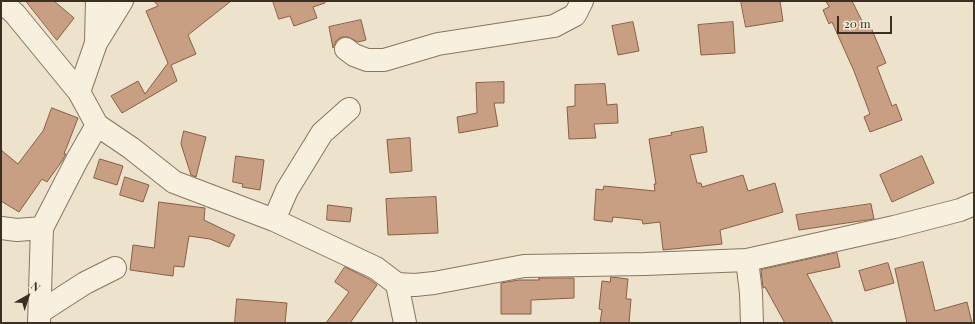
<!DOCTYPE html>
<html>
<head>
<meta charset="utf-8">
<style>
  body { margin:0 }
  #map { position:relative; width:975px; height:324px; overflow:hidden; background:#ede2cb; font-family:"Playfair Display",serif }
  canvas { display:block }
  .frame { position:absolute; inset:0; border:2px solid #3b2e22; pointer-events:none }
  .north { position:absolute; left:8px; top:276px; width:40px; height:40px; -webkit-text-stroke:3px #f5edda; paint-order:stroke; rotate:39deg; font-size:11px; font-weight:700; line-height:16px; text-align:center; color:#3b2e22 }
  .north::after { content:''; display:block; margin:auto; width:14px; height:18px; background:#3b2e22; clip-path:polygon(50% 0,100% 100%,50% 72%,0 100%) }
  .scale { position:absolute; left:837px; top:16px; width:55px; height:18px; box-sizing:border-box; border:2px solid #3b2e22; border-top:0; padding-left:5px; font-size:12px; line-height:14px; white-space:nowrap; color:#3b2e22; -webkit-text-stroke:3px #f5edda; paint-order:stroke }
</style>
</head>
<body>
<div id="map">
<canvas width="975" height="324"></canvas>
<div class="frame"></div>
<div class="north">N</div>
<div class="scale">20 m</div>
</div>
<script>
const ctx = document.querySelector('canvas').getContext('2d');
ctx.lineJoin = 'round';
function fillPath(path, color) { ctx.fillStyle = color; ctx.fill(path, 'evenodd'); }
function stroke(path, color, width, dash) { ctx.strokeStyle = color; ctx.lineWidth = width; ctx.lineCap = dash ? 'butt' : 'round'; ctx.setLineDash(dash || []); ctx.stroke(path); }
const building = new Path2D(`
  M26 1H54L74 18 57 40Z
  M154 1H231L188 35 196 54 171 65 177 81 122 113 111 96 138 81 145 94 168 63 146 11 158 6Z
  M273 1H325V3L313 7 317 18 294 26 290 16 279 19Z
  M741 1H780L783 21 746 27Z
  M826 1H852L864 25 869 23 886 63 877 67 892 106 896 104 902 120 870 132 864 117 870 114 854 71 832 22 829 24 823 10 829 7Z
  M361 20 366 40 358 42 348 37H341L336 41 333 48 329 27Z
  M633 22 639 51 618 55 612 26Z
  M733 22 735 53 701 55 698 25Z
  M504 82V103H494L498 126 459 133 457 117 477 113 476 83Z
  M605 84 607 105 617 104 618 123 594 124 596 138 569 139 567 107 575 106V85Z
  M52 108 78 118 64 154H66L62 161 47 182 42 179 19 212 1 201V150L18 164 43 131Z
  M703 127 707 152 690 155 697 183H701L702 187 743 175 748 191 775 183 783 212 720 230 722 244 663 250 660 222 643 224 642 220 613 217 612 222 594 220 596 189 603 190 604 186 655 191 654 184H656L649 139 672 135 671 133Z
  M184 131 206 137 196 177 191 175 181 144Z
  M410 138 412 171 390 173 387 140Z
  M236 156 264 160 260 190 242 187 243 184 233 182Z
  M922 156 934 183 892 202 880 175Z
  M100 159 123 166 117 185 94 178Z
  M125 177 149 185 143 202 120 195Z
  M436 197 438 233 388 235 386 199Z
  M159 202 205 208 204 220 235 235 229 247 210 239 189 236 184 267 174 266 173 276 130 270 133 245 154 248Z
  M871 204 874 219 799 230 796 215Z
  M328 205 352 208 350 222 327 220Z
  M837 253 840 267 807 274 833 323H785L765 287 763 288 761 270Z
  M923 262 935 311 967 302 972 323H907L895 269Z
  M888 263 894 283 865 291 859 271Z
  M345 267 369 279 377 285 350 323H326L349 292 335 282Z
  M611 277 628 279 626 299H631L629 323H600L602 310 599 309 602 281 610 282Z
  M539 278H574V298L531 300V314H501V283L519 280H539Z
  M237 299 287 303 285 323H235Z`);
const minor = new Path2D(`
  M1 1 15 14 79 92 97 125 131 148 174 182 274 220 376 268 397 284 415 285 434 283 524 266 645 264 747 260 894 227 960 210 974 204
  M96 42 97 1
  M346 49 354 55 367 60H384L438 44 554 26 575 15 582 1
  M79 92 96 43 122 1
  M274 220 287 190 322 133 349 109
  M1 228 17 230 42 228
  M747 260 751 293 752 323
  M397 284 405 323
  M40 312 85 283 115 268
  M39 323 42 228 77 160 97 125`);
fillPath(building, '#c99f83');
stroke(building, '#885f46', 1);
stroke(minor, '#8a755f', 24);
stroke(minor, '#f8f0de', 22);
</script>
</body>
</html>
